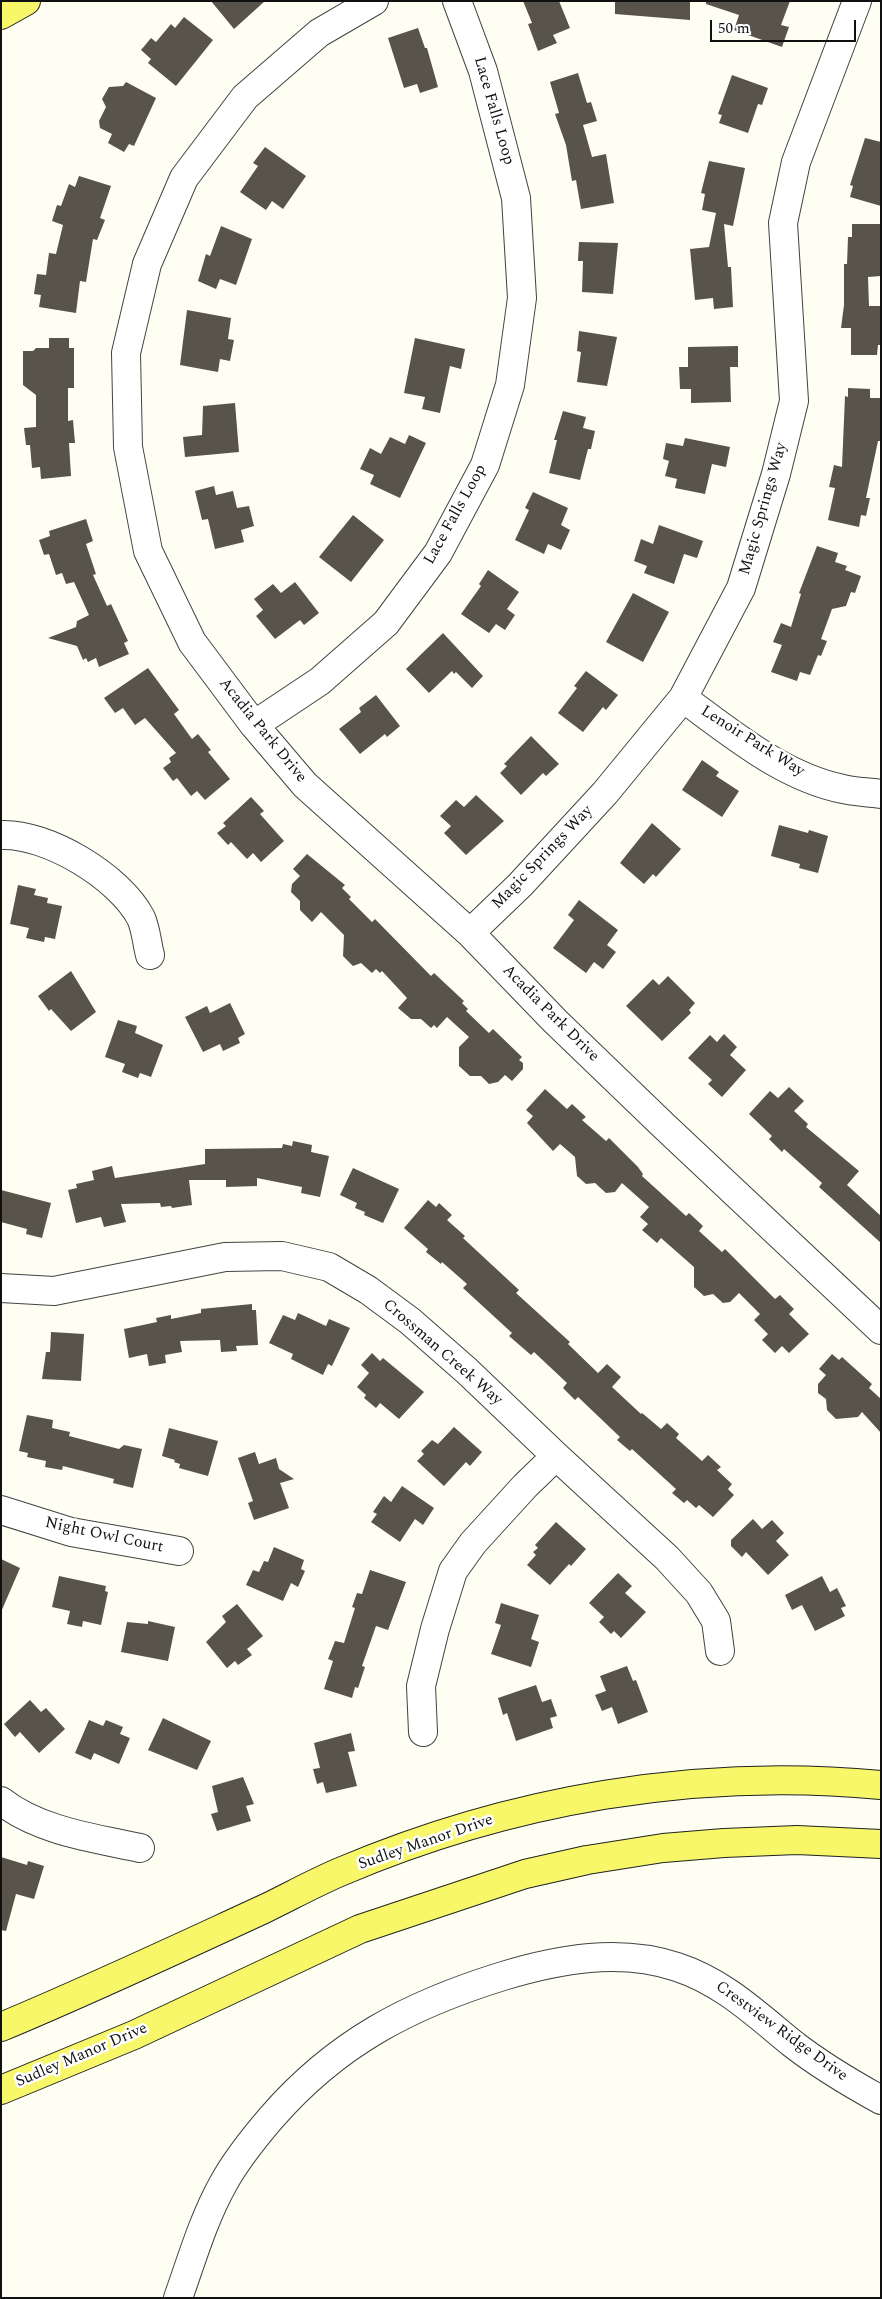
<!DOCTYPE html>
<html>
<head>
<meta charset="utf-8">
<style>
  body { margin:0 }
  #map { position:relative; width:882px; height:2299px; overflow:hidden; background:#fefff2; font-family:Spectral,serif }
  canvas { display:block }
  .frame { position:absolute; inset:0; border:2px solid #101010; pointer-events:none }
  .scale { position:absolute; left:710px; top:20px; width:146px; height:22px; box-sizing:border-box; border:2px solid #101010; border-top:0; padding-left:6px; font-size:15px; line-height:18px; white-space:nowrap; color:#101010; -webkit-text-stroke:4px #fff; paint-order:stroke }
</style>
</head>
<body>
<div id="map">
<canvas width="882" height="2299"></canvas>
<div class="frame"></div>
<div class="scale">50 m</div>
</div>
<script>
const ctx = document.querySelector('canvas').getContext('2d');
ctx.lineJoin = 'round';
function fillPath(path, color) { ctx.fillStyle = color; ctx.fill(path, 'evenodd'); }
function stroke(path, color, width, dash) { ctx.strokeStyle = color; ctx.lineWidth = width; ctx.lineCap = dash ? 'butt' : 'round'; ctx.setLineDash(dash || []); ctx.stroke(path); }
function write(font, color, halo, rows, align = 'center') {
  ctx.font = font + ' Spectral,serif'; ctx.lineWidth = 5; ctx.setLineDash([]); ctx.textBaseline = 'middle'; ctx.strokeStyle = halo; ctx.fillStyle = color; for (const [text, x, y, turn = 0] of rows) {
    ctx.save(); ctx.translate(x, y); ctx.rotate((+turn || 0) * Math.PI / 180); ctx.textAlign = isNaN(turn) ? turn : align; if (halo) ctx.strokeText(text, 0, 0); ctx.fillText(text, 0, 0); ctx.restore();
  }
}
const building = new Path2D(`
  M211 1H265L234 29Z
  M523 1H559L570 28 553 35 557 43 538 51 528 24 532 23Z
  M615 1H690V20L615 14Z
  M706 1H790L781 25 789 27 782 47 734 30 739 15 706 4Z
  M184 17 213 40 176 86 148 63 151 59 141 50 151 38 156 42 171 24 175 28Z
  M418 28 425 48H427L438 87 420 93 417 84 404 88 388 38Z
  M578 73 587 103 591 102 597 121 583 125 592 157 606 154 614 203 581 209 576 180 572 181 566 145 555 114 559 113 550 82Z
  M732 75 768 88 762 105 758 104 748 133 719 123 722 115 718 114Z
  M126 82 156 98 134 146 129 144 124 152 108 143 112 134 100 128 99 121 106 107 102 99 109 87 123 86Z
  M865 138 881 142V206L850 197 853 186 850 185Z
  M265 147 306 176 283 209 272 201 266 210 240 192 258 166 253 163Z
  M709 161 745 168 733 226 724 224 728 267H731L733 307 714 309 713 298 695 300 690 249 709 247 716 213 702 210 705 194 701 193Z
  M79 176 111 186 100 218 105 220 97 240 93 239 86 282 80 281 76 313 39 307 41 295 34 294 37 274 46 275 49 253 56 254 63 225 52 221 57 205 61 206 69 184 75 187Z
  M852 224H881V276L868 277 869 306H881V345H878L877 355H851V328H841L844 305V264H847L848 237H852Z
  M221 226 252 239 236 285 220 279 216 289 198 281 206 254 210 256Z
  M579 242 618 243 613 294 582 292 583 261H578Z
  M187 310 231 318 228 339 234 340 230 361 220 359 218 372 180 365Z
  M579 331 617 337 607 386 577 382 581 352 577 351Z
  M49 338H69V348H74V388H68V421L73 420 75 443H69L71 476 41 479 40 467 32 468 30 445H26L24 428 36 427V395L23 385V351H33L36 348H49Z
  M415 338 465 349 461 369 450 366 440 413 422 409 425 397 404 393Z
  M738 346V367H730L731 402 691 403V389H680L679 367H688V347Z
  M848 388 870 389V398H881V441H878L866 498H870L866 516 861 515 859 527 828 520 835 488 829 487 834 465 842 467 845 396 848 397Z
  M235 403 239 452 185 457 183 437 202 435 203 406Z
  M563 411 586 417 583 428 595 431 591 449H588L580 480 549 473 557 440H554Z
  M409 435 426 443 400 498 370 484 374 475 360 469 370 448 381 454 390 437 405 444Z
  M685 438 730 447 726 467 712 464 705 494 675 488 677 479 665 476 669 461 663 459 666 443 683 446Z
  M214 486 216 495 233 491 237 508 249 506 254 526 241 530 244 542 215 549 208 519 202 520 195 491Z
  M533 492 568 508 561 525 570 530 561 550 548 544 544 554 515 540 529 510 525 508Z
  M353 515 384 540 351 582 319 557Z
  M86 519 93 541 86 544 96 574 93 575 107 606 111 604 128 641 124 643 129 654 99 667 96 658 88 662 86 658 83 660 77 646 48 638 76 627 77 621 89 615 74 582 66 584 62 573 56 575 49 554 44 555 39 540 50 536 49 531Z
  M659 525 703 541 697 558 684 554 674 584 644 573 647 566 634 561 641 539 653 544Z
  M817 546 838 553 835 562 847 566 845 570 861 576 855 593 851 592 846 606 832 609 821 639 827 641 821 656 818 655 810 675 800 672 797 681 771 672 782 645 773 642 781 623 791 627 801 594 799 593Z
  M488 570 519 592 507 609 515 615 505 630 496 624 489 633 461 614 481 586 479 584Z
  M295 582 319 613 304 625 300 620 275 639 256 616 263 610 254 599 273 584 281 593Z
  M633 593 669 612 643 662 606 642Z
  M443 633 483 676 472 688 456 672 454 674 452 671 429 693 406 669Z
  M148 668 179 710 174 714 192 739 198 734 211 750 208 752 230 779 205 800 197 791 191 796 177 778 173 781 163 768 171 762 169 758 176 753 145 718 135 725 123 708 115 713 104 698Z
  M586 671 618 695 606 710 603 707 583 732 558 713 577 688 574 686Z
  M376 695 400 726 387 737 385 734 360 754 339 729 361 712 359 708Z
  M531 736 559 764 546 776 543 773 521 795 500 773 507 766 504 764Z
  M702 760 719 772 716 776 739 791 722 817 682 790Z
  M476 795 504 821 466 855 444 833 451 826 440 816 456 800 464 807Z
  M251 797 264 811 260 814 284 841 261 862 253 853 247 859 231 842 228 845 217 833 226 826 223 823Z
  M652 823 681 849 656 877 653 874 644 884 620 863Z
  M779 825 808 833 809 830 828 836 818 873 799 868 800 864 771 856Z
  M307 854 345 885 342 888 351 897 349 899 372 922 375 919 431 976 434 973 464 1001 462 1003 468 1009 466 1011 489 1033 493 1029 522 1057 519 1060 523 1063V1069L512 1081 505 1075 498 1082 489 1084 481 1076H470L459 1066V1047L469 1037 447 1017 437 1028 434 1025 431 1028 421 1019H411L398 1008 407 998 382 971 380 973 376 969 372 973 361 963 353 966 343 956 344 935 321 912 312 922 300 910V901L291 892 292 884 300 876 293 869Z
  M18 885 36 889 34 895 48 898 47 903 62 906 55 939 45 937 44 942 26 938 29 928 10 924Z
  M579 900 618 930 607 945 616 952 603 969 594 962 586 973 553 948 574 920 568 915Z
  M71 971 96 1012 71 1031 51 1009 49 1011 38 996Z
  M668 976 695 1003 689 1010 691 1013 662 1041 626 1006 653 979 659 985Z
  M230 1003 245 1034 238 1038 240 1043 223 1051 220 1044 203 1052 185 1017 207 1006 210 1013Z
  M118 1020 137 1026 135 1033 163 1045 151 1077 140 1073 138 1078 122 1072 125 1064 105 1057Z
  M724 1034 737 1047 730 1055 746 1070 722 1097 708 1084 712 1080 688 1058 710 1035 717 1042Z
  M789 1087 804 1101 794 1111 808 1124 806 1127 859 1171 847 1185 881 1216V1243L819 1187 822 1183 784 1149 782 1152 769 1139 772 1136 749 1114 770 1091 778 1098Z
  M545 1089 567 1109 572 1104 586 1117 582 1120 606 1141 609 1138 638 1167 643 1174 642 1176 686 1216 689 1213 703 1226 699 1231 722 1252 725 1249 775 1299 780 1295 794 1309 789 1314 809 1334 789 1353 782 1346 775 1353 762 1340 768 1334 754 1320 760 1314 739 1293 730 1302 723 1303 713 1294 704 1296 694 1287V1267L661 1238 657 1243 642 1230 648 1224 640 1217 649 1207 622 1183 615 1192 606 1193 595 1183 586 1184 577 1176 575 1157 560 1144 553 1151 527 1123 533 1116 526 1110Z
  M293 1141 312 1145 311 1152 329 1156 320 1197 301 1193 302 1187 257 1178V1186L226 1187V1180H189L192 1205 172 1208 171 1206 161 1207 160 1203 121 1204 126 1222 104 1227 101 1217 76 1223 68 1190 77 1188 76 1184 94 1180 92 1171 112 1166 115 1178 205 1164V1149L282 1148 283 1144 292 1146Z
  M353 1168 399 1189 383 1223 364 1215 365 1212 355 1208 357 1203 340 1195Z
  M1 1190 51 1203 42 1238 26 1234 27 1229 1 1222Z
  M428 1200 436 1207 439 1203 452 1215 447 1220 465 1236 463 1238 519 1290 516 1293 570 1342 568 1344 598 1373 607 1364 621 1377 612 1387 641 1414 642 1413 661 1429 667 1423 679 1434 676 1438 702 1461 708 1455 721 1467 717 1470 732 1484 728 1489 734 1495 713 1517 699 1505 696 1508 687 1500 684 1503 672 1493 676 1489 632 1449 630 1451 617 1440 620 1437 578 1397 575 1400 563 1388 567 1383 534 1352 531 1355 509 1336 512 1333 463 1288 467 1284 442 1262 441 1264 426 1252 428 1249 404 1228Z
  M252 1304V1310H256L258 1345 236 1346 237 1351 221 1352 220 1340 180 1341 182 1352 165 1355 166 1363 149 1366 147 1354 129 1358 124 1329 157 1322 156 1318 171 1315V1319L201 1313V1309Z
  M298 1313 326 1326 329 1319 350 1328 332 1366 328 1364 323 1375 291 1359 293 1354 269 1343 283 1315 295 1320Z
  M51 1332 84 1334 81 1381 42 1379 46 1352H50Z
  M372 1353 380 1361 383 1358 424 1392 399 1419 380 1403 376 1408 364 1398 366 1395 357 1387 369 1373 361 1365Z
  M832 1354 839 1360 842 1357 872 1384 869 1388 881 1399V1433L862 1412 858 1417 836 1419 827 1410 826 1399 818 1393V1384L826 1375 819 1369Z
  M27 1415 53 1420 52 1428 70 1432 69 1436 119 1449 124 1445 142 1449 133 1488 113 1483 114 1479 63 1466 62 1470 45 1467 46 1461 27 1457 28 1453 19 1451Z
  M454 1427 482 1452 470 1466 466 1462 444 1486 417 1461 424 1454 421 1451 432 1440 438 1444Z
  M169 1428 218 1441 208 1476 179 1468 180 1464 174 1462 175 1460 162 1456Z
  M255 1452 259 1464 276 1458 279 1469 294 1479 280 1483 289 1508 254 1520 248 1503 253 1501 238 1458Z
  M402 1486 434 1508 423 1525 415 1519 400 1542 371 1522 377 1514 373 1512 384 1496 391 1502Z
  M753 1519 762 1529 772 1520 784 1533 776 1541 789 1555 768 1575 746 1552 742 1557 731 1546V1540Z
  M556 1522 586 1549 571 1566 569 1564 550 1585 527 1565 536 1555 533 1552 538 1548 535 1545Z
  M274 1547 304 1560 301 1569 305 1571 298 1587 291 1583 283 1601 246 1585 253 1570 259 1572 264 1561 268 1562Z
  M1 1559 20 1568 1 1612Z
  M370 1570 406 1582 388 1630 376 1626 362 1666 365 1667 358 1688 355 1687 352 1698 324 1689 333 1661 328 1659 335 1641 344 1643 355 1608 352 1607 357 1593 362 1594Z
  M618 1573 632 1586 625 1593 646 1612 621 1638 614 1631 611 1634 599 1622 604 1617 589 1603Z
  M59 1576 106 1586 105 1591 108 1592 101 1625 83 1621 82 1627 67 1624 70 1611 52 1607Z
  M822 1576 830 1592 837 1588 846 1606 841 1608 845 1616 815 1631 802 1605 792 1610 785 1595Z
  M501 1603 539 1615 531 1639 539 1642 531 1667 491 1654 501 1625 495 1623Z
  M237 1604 263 1636 247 1649 252 1655 238 1665 235 1661 227 1668 206 1642 226 1622 222 1616Z
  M148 1621 175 1627 168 1661 121 1652 127 1622 148 1624Z
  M627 1666 633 1681 636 1680 648 1712 618 1724 612 1707 602 1711 595 1695 606 1691 600 1676Z
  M536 1685 542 1702 551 1699 557 1716 550 1718 553 1728 516 1741 507 1713 503 1715 498 1698Z
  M30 1700 41 1712 46 1708 65 1729 39 1753 20 1732 15 1737 4 1724Z
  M163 1718 211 1741 197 1770 148 1750Z
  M89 1720 103 1726 106 1720 123 1727 120 1734 130 1738 119 1764 94 1753 91 1760 75 1753Z
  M351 1733 355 1751 348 1752 357 1786 326 1793 323 1782 317 1784 313 1769 320 1768 314 1743Z
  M243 1777 254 1804 246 1806 251 1821 217 1831 211 1814 218 1812 212 1786Z
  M1 1857 27 1865 28 1861 44 1866 34 1899 16 1894 6 1931 1 1930Z`);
const minor = new Path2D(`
  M374 1 319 33 245 97 184 178 147 264 126 353 128 447 148 551 192 642 254 725 305 785 470 933 555 1021 663 1125 881 1330
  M683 698C731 733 783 777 843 789 855 792 868 792 881 794
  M254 725 320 681 386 623 438 553 485 465 510 385 522 298 516 198 483 71 457 1
  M1 835C47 833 120 877 141 918 146 929 147 944 150 955
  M470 933 520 885 605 793 683 698 741 588 776 474 794 401 783 223 796 162 857 1
  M1 1288 54 1291 225 1257 282 1256 329 1267 368 1290 410 1321 467 1371 556 1456 667 1558 699 1593 716 1621 720 1651
  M1 1510 71 1532 179 1551
  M423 1732 421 1686 435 1629 453 1571 473 1543 525 1486 556 1456
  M1 1801C39 1831 94 1838 140 1848
  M178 2298C192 2259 203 2220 223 2184 236 2160 253 2139 271 2118 336 2043 409 2005 503 1976 559 1959 620 1948 677 1967 723 1982 756 2014 793 2044 820 2065 850 2083 881 2100`);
const major = new Path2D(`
  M1 15 26 1
  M1 2027C90 1990 177 1949 264 1909 289 1897 314 1883 340 1872 509 1800 697 1767 881 1785
  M1 2090 134 2035 360 1929 525 1874 587 1860 663 1848 724 1843 797 1840 881 1844`);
const streetNames = [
  ["Lace Falls Loop",493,111,74],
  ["Magic Springs Way",764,509,-74],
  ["Lace Falls Loop",456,515,-61],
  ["Acadia Park Drive",262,731,51],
  ["Lenoir Park Way",752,742,32],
  ["Magic Springs Way",543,858,-46],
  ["Acadia Park Drive",550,1014,45],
  ["Crossman Creek Way",442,1353,41],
  ["Night Owl Court",104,1536,12],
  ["Sudley Manor Drive",426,1843,-19],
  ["Crestview Ridge Drive",781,2032,36],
  ["Sudley Manor Drive",82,2056,-23]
];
fillPath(building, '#58544c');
stroke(minor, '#434343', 30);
stroke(major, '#212121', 30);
stroke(minor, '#fff', 28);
stroke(major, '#f8f769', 28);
write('16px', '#101010', '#fff', streetNames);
</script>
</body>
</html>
